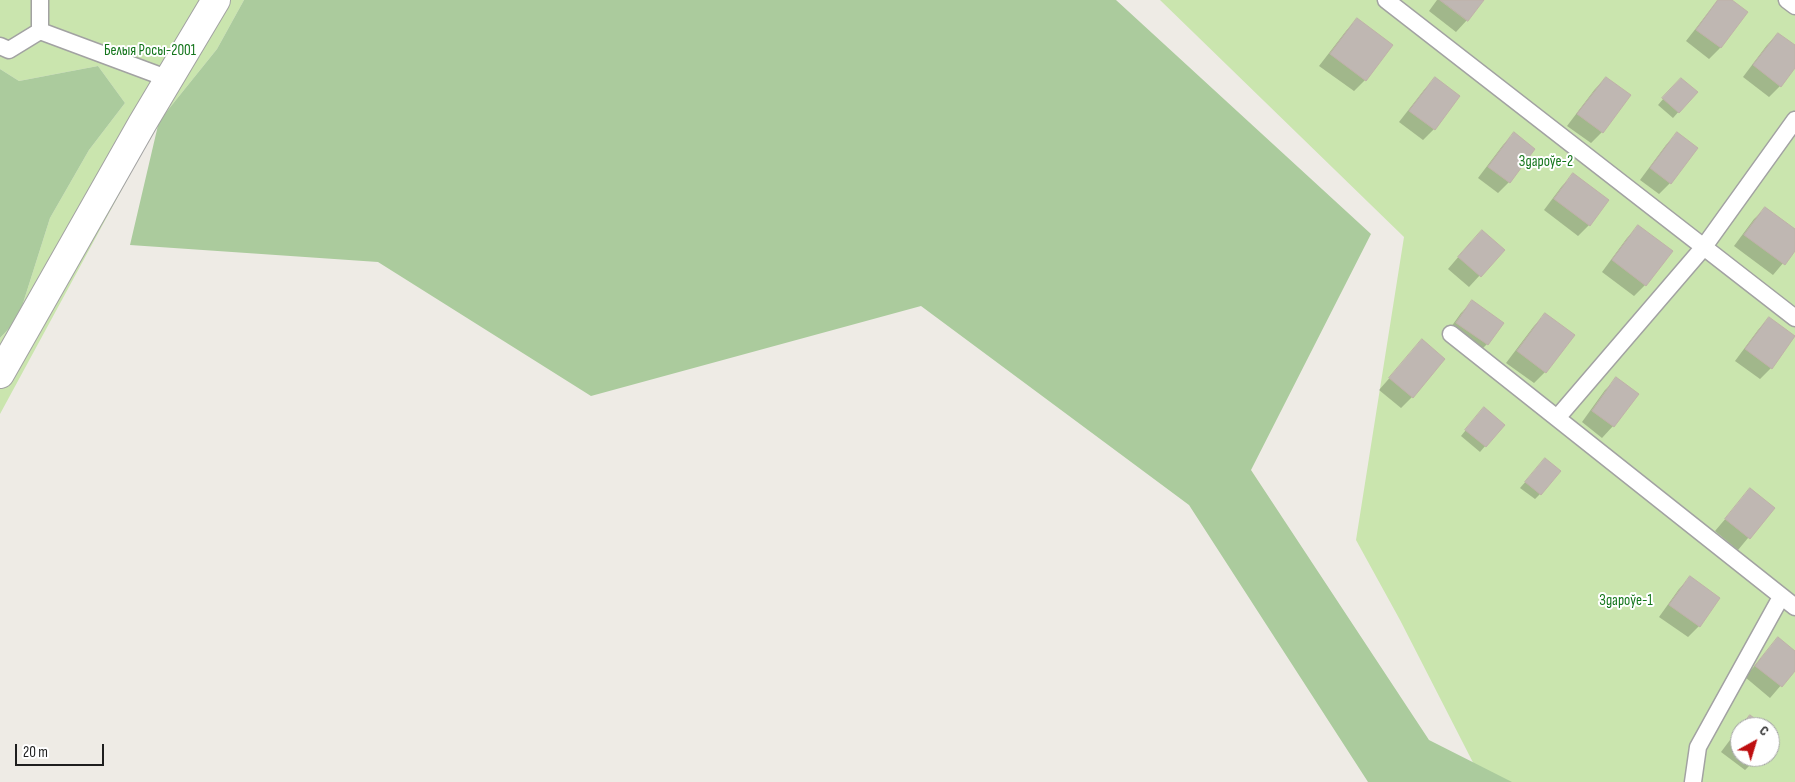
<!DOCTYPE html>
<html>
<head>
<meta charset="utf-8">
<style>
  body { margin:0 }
  #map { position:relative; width:1795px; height:782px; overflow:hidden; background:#eeebe5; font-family:"Sofia Sans Condensed",sans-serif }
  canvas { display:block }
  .north { position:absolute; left:1730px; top:717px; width:50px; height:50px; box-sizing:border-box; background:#fff; border:1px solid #a5a5a5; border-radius:50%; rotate:39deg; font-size:14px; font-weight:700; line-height:20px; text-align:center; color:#1e1e1e }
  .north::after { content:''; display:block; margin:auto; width:18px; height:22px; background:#be0f10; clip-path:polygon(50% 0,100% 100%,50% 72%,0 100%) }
  .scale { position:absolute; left:15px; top:744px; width:89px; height:22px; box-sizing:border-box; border:2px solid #1e1e1e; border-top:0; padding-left:6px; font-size:15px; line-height:18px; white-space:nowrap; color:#1e1e1e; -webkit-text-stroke:4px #fff; paint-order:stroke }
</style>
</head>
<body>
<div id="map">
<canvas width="1795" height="782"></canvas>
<div class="north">С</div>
<div class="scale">20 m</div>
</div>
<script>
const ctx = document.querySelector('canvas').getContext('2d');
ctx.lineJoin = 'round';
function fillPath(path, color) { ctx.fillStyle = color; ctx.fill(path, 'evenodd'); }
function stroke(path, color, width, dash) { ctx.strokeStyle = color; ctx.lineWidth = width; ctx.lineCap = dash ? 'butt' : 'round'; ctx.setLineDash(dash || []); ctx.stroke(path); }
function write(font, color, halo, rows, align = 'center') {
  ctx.font = font + ' "Sofia Sans Condensed",sans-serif'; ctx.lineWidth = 4; ctx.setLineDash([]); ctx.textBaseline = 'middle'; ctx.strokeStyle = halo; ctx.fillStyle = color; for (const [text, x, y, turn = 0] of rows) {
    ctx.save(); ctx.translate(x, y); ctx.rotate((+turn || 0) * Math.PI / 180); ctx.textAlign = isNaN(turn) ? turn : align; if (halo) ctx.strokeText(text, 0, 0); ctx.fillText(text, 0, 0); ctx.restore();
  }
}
const grass = new Path2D(`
  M0 0H244L217 49 159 121 0 414V338L18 319 50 218 89 150 125 103 98 66 19 81 0 69Z
  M1160 0H1795V782H1483L1400 620 1356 540 1404 237ZM1740 727H1770V757H1740Z`);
const forest = new Path2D(`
  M244 0H1116L1371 234 1251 470 1429 740 1512 782H1368L1189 505 921 306 591 396 378 262 130 245 159 121 217 49Z
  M98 66 125 103 89 150 50 218 18 319 0 338V69L19 81Z`);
const shadow = new Path2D(`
  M1437 0H1482L1467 20 1456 32 1429 11Z
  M1718 0H1730L1747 12 1720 48 1709 59 1686 41Z
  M1357 19 1391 45 1365 80 1354 91 1319 66 1346 31Z
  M1778 34 1795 47V66L1780 86 1769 97 1743 77 1767 45Z
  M1606 78 1602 132 1591 143 1567 126 1595 89Z
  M1435 79 1434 129 1423 140 1399 122 1424 90Z
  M1675 85 1696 92 1673 118 1658 105Z
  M1514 134 1509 182 1498 193 1478 178 1503 145Z
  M1677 134 1670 183 1659 194 1640 180 1666 145Z
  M1574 175 1589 225 1578 236 1544 210 1562 186Z
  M1766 208 1795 231V249L1773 275 1734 246 1754 219Z
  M1638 227 1645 285 1634 296 1602 272 1627 238Z
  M1471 242 1503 250 1469 287 1448 269Z
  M1472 302 1487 344 1476 355 1446 334 1461 313Z
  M1545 315V372L1534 383 1506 363 1534 326Z
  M1769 318 1794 337 1771 368 1760 379 1735 361 1758 330Z
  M1422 341 1412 397 1401 408 1379 390Z
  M1617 379 1637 394 1613 426 1602 438 1582 422 1605 390Z
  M1479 414 1503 425 1480 452 1461 436Z
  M1540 465V494L1535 499 1520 488Z
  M1750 490 1773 508 1738 550 1715 531Z
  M1690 578 1699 626 1688 637 1659 617 1679 589Z
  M1778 639 1795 653V669L1770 698 1745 677Z
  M1750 717 1764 727H1740V757H1758L1745 770 1721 752 1739 728Z`);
const building = new Path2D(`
  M1440 0H1484L1468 21Z
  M1718 0H1732L1748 12 1721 48 1696 30Z
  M1357 18 1393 45 1366 81 1330 54Z
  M1778 33 1795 45V68L1781 87 1753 65Z
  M1435 77 1460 96 1435 130 1409 111Z
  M1606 77 1631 95 1603 133 1577 114Z
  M1681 78 1698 92 1679 113 1662 98Z
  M1514 132 1535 149 1510 183 1488 167Z
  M1677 132 1698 148 1671 184 1650 168Z
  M1573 173 1609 200 1590 226 1554 199Z
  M1765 207 1795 229V251L1785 265 1744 235Z
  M1638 225 1673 251 1646 286 1612 260Z
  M1482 230 1505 250 1481 277 1458 257Z
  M1472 300 1504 323 1488 345 1456 323Z
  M1545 313 1575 335 1546 373 1517 351Z
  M1769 317 1795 336 1772 369 1745 349Z
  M1422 339 1445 359 1413 398 1389 378Z
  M1616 377 1639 394 1614 427 1592 411Z
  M1484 407 1505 425 1486 447 1465 430Z
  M1545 458 1561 471 1541 495 1525 482Z
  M1750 488 1775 508 1750 539 1725 519Z
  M1690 576 1720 598 1700 627 1669 605Z
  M1778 637 1795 651V671L1782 687 1755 666Z
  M1750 715 1766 727H1741Z
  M1740 728V747L1731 740Z
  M1770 730 1776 735 1770 743Z`);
const service = new Path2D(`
  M40 0V31L169 79
  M1386 0 1795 318
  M1787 0 1795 6
  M0 46 9 50 40 31
  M1451 334 1795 607
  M1557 418 1703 248 1795 120
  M1693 782 1698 747 1781 597`);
const minor = new Path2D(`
  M0 374 142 124 216 0`);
const parkNames = [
  ["Белыя Росы-2001",150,51],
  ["Здароўе-2",1546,162],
  ["Здароўе-1",1626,601]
];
fillPath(grass, '#cae5ae');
fillPath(forest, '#abcb9d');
fillPath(shadow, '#0003');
fillPath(building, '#bfb7b2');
stroke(building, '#bfb2a8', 1);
stroke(service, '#a2a2a2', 19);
stroke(minor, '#a2a2a2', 30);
stroke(service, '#fff', 16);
stroke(minor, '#fff', 28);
write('15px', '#13751b', '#fff', parkNames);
</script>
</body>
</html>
